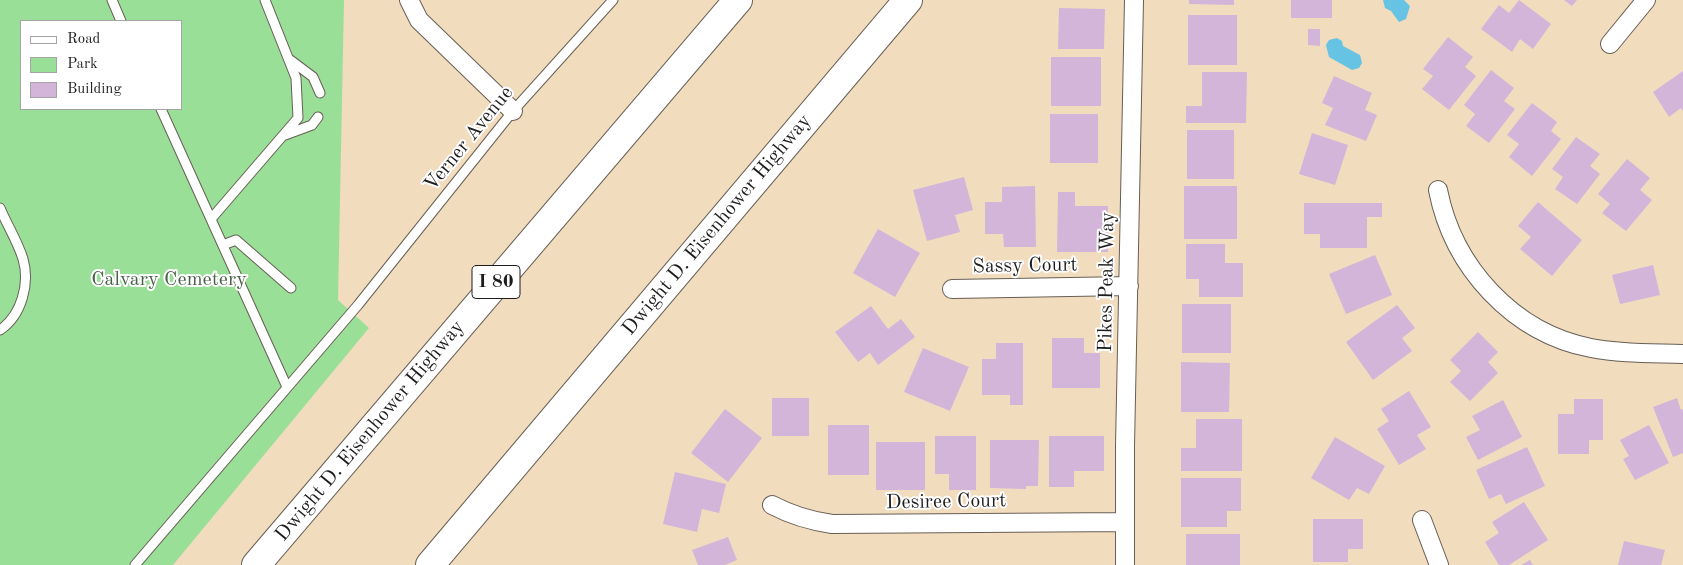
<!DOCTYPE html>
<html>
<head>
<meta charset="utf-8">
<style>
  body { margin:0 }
  #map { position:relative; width:1683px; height:565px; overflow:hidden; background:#f2dcbe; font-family:"Old Standard TT",serif }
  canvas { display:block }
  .legend { position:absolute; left:20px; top:20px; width:162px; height:90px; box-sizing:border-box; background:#fff; border:1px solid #a4a4a4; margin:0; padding:6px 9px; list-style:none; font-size:15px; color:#1c1c1c }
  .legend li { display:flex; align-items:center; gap:10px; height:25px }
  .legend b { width:25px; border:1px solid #a4a4a4 }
</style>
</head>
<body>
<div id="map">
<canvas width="1683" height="565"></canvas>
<ul class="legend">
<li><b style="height:6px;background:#fff"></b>Road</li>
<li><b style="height:14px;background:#99df98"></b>Park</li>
<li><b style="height:14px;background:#d3b5da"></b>Building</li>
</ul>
</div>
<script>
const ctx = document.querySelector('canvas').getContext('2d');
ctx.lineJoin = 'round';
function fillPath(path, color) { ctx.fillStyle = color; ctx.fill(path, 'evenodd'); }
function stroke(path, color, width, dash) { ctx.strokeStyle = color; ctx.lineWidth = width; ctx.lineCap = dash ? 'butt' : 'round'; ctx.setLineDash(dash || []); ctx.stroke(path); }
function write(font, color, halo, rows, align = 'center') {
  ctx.font = font + ' "Old Standard TT",serif'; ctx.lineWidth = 4; ctx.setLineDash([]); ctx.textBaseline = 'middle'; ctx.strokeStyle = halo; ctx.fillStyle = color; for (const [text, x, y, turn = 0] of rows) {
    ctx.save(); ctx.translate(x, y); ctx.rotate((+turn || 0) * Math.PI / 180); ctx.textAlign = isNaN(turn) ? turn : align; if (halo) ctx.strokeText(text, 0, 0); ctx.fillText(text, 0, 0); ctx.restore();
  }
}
const green = new Path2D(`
  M0 0H344L338 300 369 328 173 565H0ZM21 21H181V109H21Z`);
const water = new Path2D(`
  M1383 0H1404L1410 6 1406 19 1399 22 1391 11 1385 8Z
  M1337 38 1342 41 1343 46 1360 55 1362 63 1359 68 1352 70 1329 57 1326 45 1329 40Z`);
const building = new Path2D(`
  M1189 0H1234V5L1189 4Z
  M1291 0H1332V18H1291Z
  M1519 0 1551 24 1533 49 1520 39 1512 52 1481 29 1499 5 1509 13Z
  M1564 0H1577L1572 6Z
  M1059 8 1105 9 1104 49H1058Z
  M1188 15H1237V65H1188Z
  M1308 29H1320V46L1308 45Z
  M1448 37 1473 57 1465 67 1476 76 1449 110 1422 89 1433 76 1423 69Z
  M1051 57H1101V106H1051Z
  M1491 70 1514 88 1504 101 1515 109 1489 143 1466 126 1475 114 1464 105Z
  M1683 71V111L1681 108 1669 117 1653 92Z
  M1202 72H1247L1246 123H1186V106H1202Z
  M1334 76 1372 93 1365 110 1377 115 1366 141 1325 125 1333 108 1322 103Z
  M1532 103 1557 122 1551 131 1561 139 1532 176 1509 157 1519 144 1507 135Z
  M1050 114H1098V163H1050Z
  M1187 130H1234V179H1187Z
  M1312 133 1348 145 1335 185 1299 174Z
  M1576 137 1600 154 1590 166 1600 174 1577 204 1555 189 1563 177 1552 169Z
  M1627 159 1650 178 1640 190 1652 200 1626 231 1602 213 1610 204 1598 194Z
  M964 177 973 210 955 215 960 232 927 241 913 190Z
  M1035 186 1036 247H1004L1003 234H985V202H1002V187Z
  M1184 186H1237V239H1184Z
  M1058 192H1075V206H1108V252H1057Z
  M1538 202 1582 240 1552 276 1520 249 1531 237 1518 226Z
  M1304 203H1382V217H1367V248H1320V234H1304Z
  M878 229 920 253 895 297 853 273Z
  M1186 244H1225V263H1243V297H1199V279H1186Z
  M1375 255 1392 295 1346 314 1329 274Z
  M1653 265 1660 295 1620 304 1612 275Z
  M1182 304H1231V353H1182Z
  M1397 305 1415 328 1402 338 1412 351 1373 380 1346 342Z
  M871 306 888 329 901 319 915 337 878 365 870 353 858 362 835 332Z
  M1478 332 1498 352 1488 362 1498 373 1470 401 1450 382 1461 371 1450 360Z
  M1052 338H1084V353H1100V388H1052Z
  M996 343H1023V405H1010V395H982V359H996Z
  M923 348 969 367 950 411 904 392Z
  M1181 362 1230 363 1229 412H1181Z
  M1409 391 1431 427 1417 435 1426 449 1399 465 1377 429 1389 421 1381 409Z
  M772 398H809V436H772Z
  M1677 398 1681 410 1683 409V453L1673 457 1653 407Z
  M1574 399H1603V440H1589V454H1558V414H1574Z
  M1503 400 1522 437 1478 460 1466 437 1480 430 1472 416Z
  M725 409 762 438 728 482 691 453Z
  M1196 419H1242V471H1181V448H1196Z
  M828 425H869V475H828Z
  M1649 425 1669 463 1635 480 1623 459 1629 456 1620 440Z
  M935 436H976V490H949V474H935Z
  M1049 436H1104V471H1074V487H1049Z
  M1335 437 1385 466 1369 494 1357 488 1349 500 1311 478Z
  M990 440H1039L1038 486H1026V489L990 488Z
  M876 442H925V490H876Z
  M1527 447 1545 486 1506 504 1501 494 1489 499 1476 470Z
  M675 472 726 484 719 513 702 509 697 532 663 524Z
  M1181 478H1241V511H1227V527H1181Z
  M1524 502 1548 540 1509 565H1499L1485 542 1499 533 1492 522Z
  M1313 519H1363V549H1348V562H1313Z
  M1186 534H1240V565H1186Z
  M728 537 737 560 725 565H698L692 550Z
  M1624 541 1665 550 1661 565H1618Z
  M1530 560 1533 565H1521Z`);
const lane = new Path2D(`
  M112 0 121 21
  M289 59 313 77 320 93
  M161 109 287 387
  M285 135 312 125 318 117
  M0 208C7 225 18 242 23 259 30 283 22 315 0 330
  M211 219 298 118 296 78 265 0
  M223 245 236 240 291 288
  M135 565 358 305 513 111 613 0`);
const street = new Path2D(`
  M409 0 419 20 513 111
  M1610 44 1646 0
  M1438 190C1453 267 1513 333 1591 348 1621 354 1653 353 1683 354
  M952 289 1129 286
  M772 505C791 515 811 521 832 524L1125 522
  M1422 520 1439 565
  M1125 565V446L1134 0`);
const highway = new Path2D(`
  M256 565 738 0
  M430 565 908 0`);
const shields = [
  [496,282,48]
];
const shieldNames = [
  ["I 80",496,282]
];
const streetNames = [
  ["Verner Avenue",469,139,-51],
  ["Dwight D. Eisenhower Highway",717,225,-50],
  ["Sassy Court",1025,266,-1],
  ["Pikes Peak Way",1107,282,-89],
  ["Dwight D. Eisenhower Highway",370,431,-50],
  ["Desiree Court",946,502,-1]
];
const parkNames = [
  ["Calvary Cemetery",169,280]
];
fillPath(green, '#99df98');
fillPath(water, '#66c3e4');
fillPath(building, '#d3b5da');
stroke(lane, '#675f55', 11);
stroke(street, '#675f55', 20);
stroke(highway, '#675f55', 30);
stroke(lane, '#fff', 9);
stroke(street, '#fff', 18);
stroke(highway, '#fff', 28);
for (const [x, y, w] of shields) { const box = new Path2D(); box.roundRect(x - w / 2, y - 16.5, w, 33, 4); ctx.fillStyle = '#fff'; ctx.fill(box); stroke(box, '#1c1c1c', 1); }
write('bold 19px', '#1c1c1c', null, shieldNames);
write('20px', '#1c1c1c', '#fff', streetNames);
write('20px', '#486047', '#fff', parkNames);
</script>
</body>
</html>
